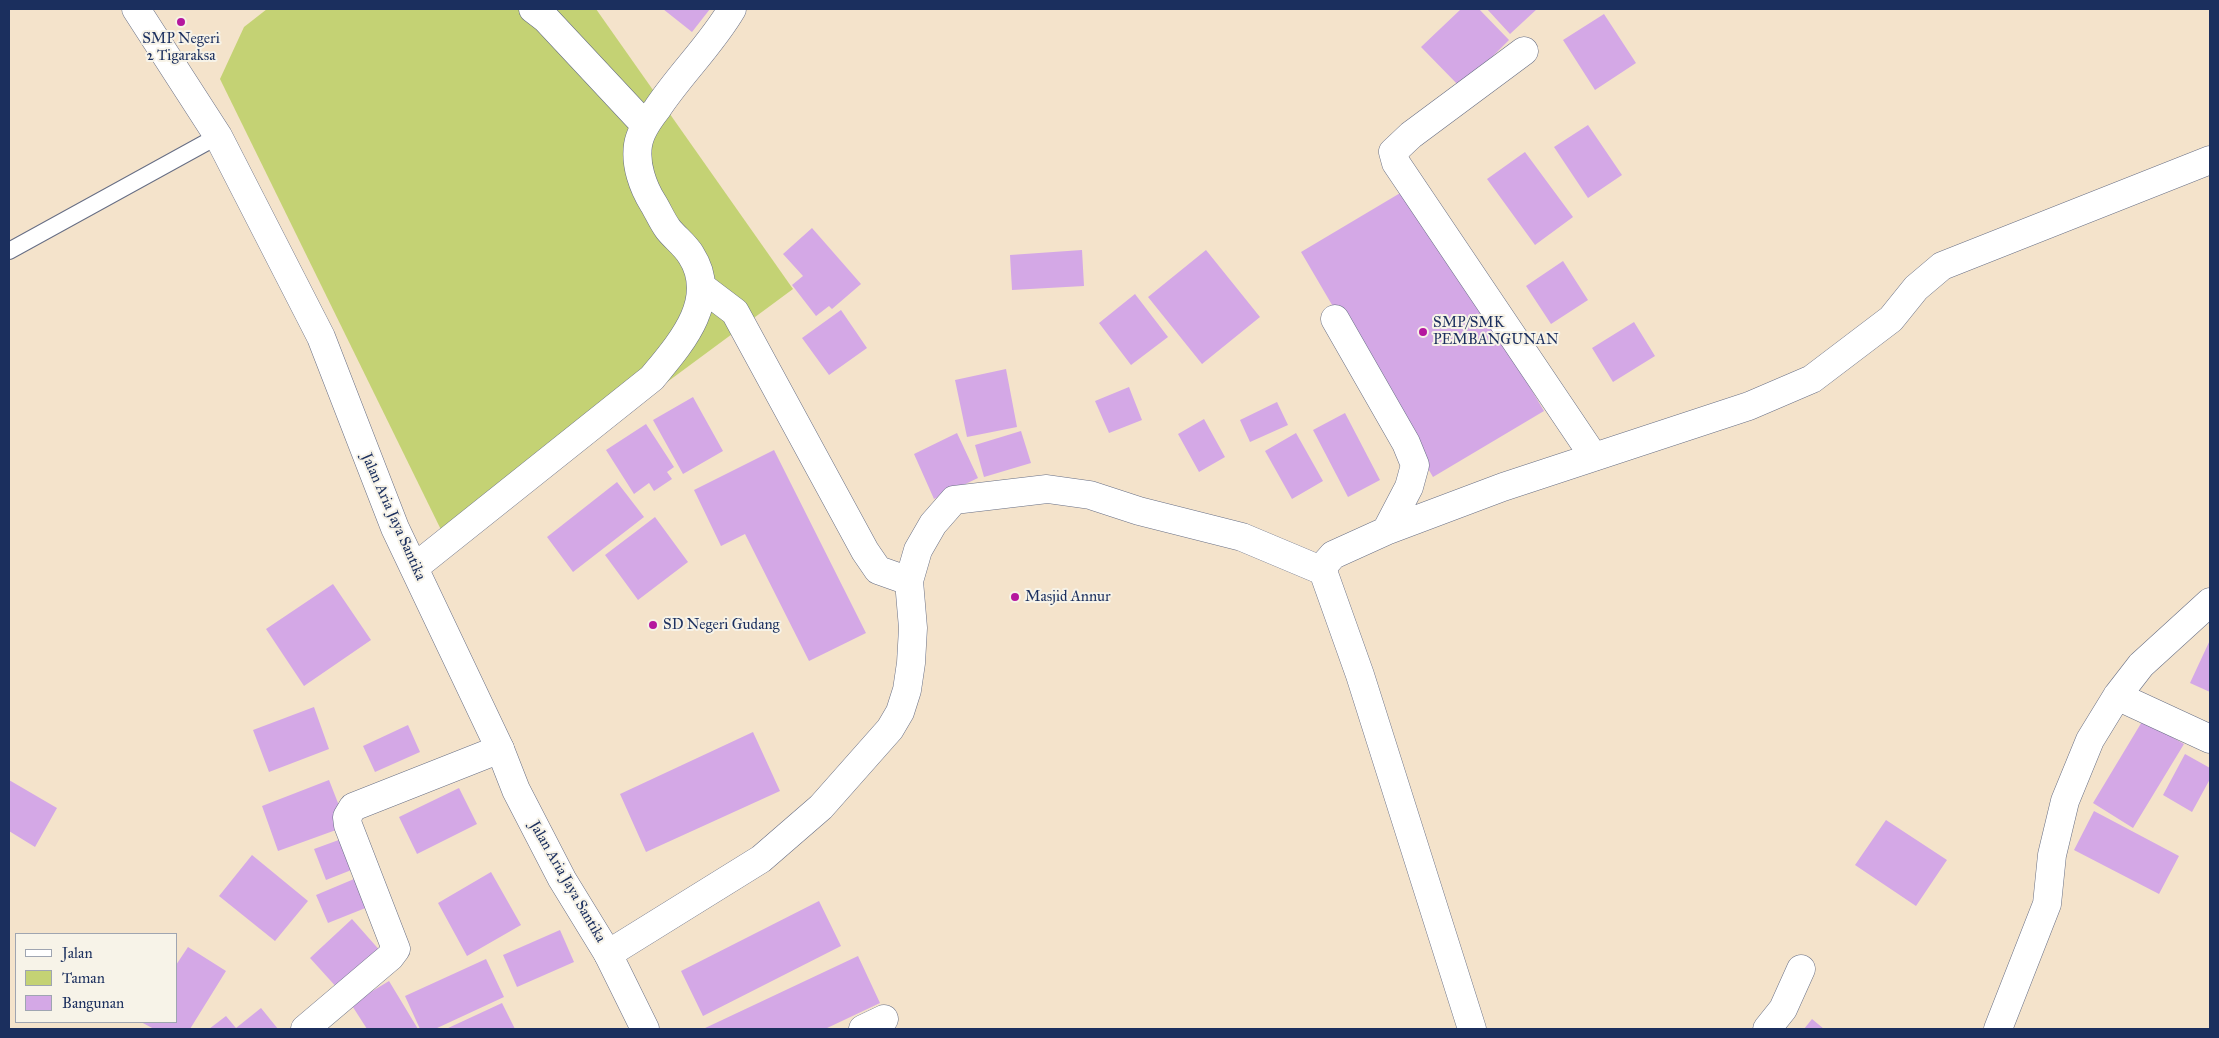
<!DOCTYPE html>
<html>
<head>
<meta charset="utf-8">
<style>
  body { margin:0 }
  #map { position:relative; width:2219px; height:1038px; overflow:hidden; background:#f4e3cb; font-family:"IM FELL Great Primer",serif }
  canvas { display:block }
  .frame { position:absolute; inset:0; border:10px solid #1b2f5e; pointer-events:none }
  .legend { position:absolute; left:15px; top:933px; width:162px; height:90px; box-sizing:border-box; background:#f7f3e8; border:1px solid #9fa5b1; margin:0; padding:6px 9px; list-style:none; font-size:15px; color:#1b2f5e }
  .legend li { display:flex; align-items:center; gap:10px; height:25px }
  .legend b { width:25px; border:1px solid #9fa5b1 }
</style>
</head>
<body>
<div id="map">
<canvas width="2219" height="1038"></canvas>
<div class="frame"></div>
<ul class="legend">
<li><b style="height:6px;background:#fff"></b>Jalan</li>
<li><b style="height:14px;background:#c4d274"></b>Taman</li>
<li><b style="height:14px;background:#d4a8e6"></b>Bangunan</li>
</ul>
</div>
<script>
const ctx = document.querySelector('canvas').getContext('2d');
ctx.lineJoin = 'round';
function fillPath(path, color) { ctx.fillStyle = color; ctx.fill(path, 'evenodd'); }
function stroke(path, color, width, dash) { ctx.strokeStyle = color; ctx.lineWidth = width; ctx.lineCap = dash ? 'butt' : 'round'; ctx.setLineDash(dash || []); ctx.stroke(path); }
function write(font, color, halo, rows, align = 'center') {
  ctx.font = font + ' "IM FELL Great Primer",serif'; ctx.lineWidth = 4; ctx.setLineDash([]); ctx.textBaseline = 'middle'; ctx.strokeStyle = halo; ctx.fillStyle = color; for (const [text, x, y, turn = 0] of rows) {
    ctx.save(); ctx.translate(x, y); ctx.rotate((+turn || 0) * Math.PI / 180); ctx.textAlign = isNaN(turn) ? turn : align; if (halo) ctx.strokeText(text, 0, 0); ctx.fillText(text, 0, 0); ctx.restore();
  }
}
const green = new Path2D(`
  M267 9H596L793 289 448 544 220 79 244 27Z`);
const building = new Path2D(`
  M663 9H710L692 32Z
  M1461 9H1479L1509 40 1461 88 1421 47Z
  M1487 9H1537L1510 34Z
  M1604 14 1636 63 1595 90 1563 40Z
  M1588 125 1622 175 1588 198 1554 147Z
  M1525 152 1573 217 1535 245 1487 179Z
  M1412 186 1544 411 1433 477 1301 252Z
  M812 228 861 284 832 309 829 306 816 316 792 285 803 276 783 254Z
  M1082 250 1084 286 1012 290 1010 255Z
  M1206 250 1260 317 1202 364 1148 297Z
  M1563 261 1588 300 1551 324 1526 286Z
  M1135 294 1168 337 1131 365 1099 323Z
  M841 310 867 348 829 375 802 338Z
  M1634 322 1655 356 1613 382 1592 348Z
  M1006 369 1017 427 967 437 955 380Z
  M1129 387 1142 420 1109 433 1095 401Z
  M693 397 723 451 683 474 653 420Z
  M1277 402 1288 425 1250 442 1240 420Z
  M1345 413 1380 480 1348 497 1313 430Z
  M1204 419 1225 457 1199 472 1178 434Z
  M646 424 674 467 667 472 672 479 654 491 649 483 634 494 606 450Z
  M1021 431 1031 463 984 477 975 445Z
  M957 433 978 478 934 499 914 454Z
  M1296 433 1323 481 1292 499 1265 451Z
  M774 450 866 633 809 661 745 534 721 546 694 490Z
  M617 482 644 517 573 572 547 537Z
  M655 517 688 562 638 600 605 555Z
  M333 584 371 640 304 686 266 629Z
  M2210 640V692L2190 683Z
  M314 707 329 749 269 772 253 730Z
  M2143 720 2184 744 2133 828 2093 803Z
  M408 725 420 752 375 772 363 746Z
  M753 732 780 791 646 852 620 794Z
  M2185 754 2210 768V779L2192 812 2163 795Z
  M9 780 57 808 35 847 9 831Z
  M329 780 347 826 278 851 262 806Z
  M459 788 477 824 417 854 399 817Z
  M2094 811 2179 856 2159 894 2074 850Z
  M1886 820 1947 860 1916 906 1855 865Z
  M347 837 359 867 326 880 314 849Z
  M252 855 308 901 275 941 219 896Z
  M491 872 521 925 467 956 438 903Z
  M366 874 378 903 328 923 316 895Z
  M819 901 841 946 703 1016 681 971Z
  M352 919 382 953 339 990 310 958Z
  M560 930 574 962 517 987 503 955Z
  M188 947 226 971 190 1029H154L141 1022H176V965Z
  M858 956 880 1003 825 1029H703Z
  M486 959 504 997 435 1029H420L405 996Z
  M389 981 418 1029H367L351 1004Z
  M502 1003 515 1029H446Z
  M261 1008 278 1029H209L226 1016 236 1028Z
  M1812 1019 1824 1029H1804Z`);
const lane = new Path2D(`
  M9 251 218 136`);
const street = new Path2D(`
  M533 9 546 19 645 125
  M1524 51 1411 135 1393 152 1396 163 1594 457
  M702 287 735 312 865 551 878 570 909 581
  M1335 319 1406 443 1415 465 1409 487 1386 531
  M415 567 652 378C680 344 720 300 691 255 685 245 675 238 668 229 662 221 658 211 653 203 643 187 635 165 638 145 640 132 649 119 657 109 680 74 711 45 732 9
  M2117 696 2210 739
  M608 954 761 859 821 807 890 729 900 712 907 690 911 663 913 628 909 581 918 550 933 524 954 500 1047 489 1090 495 1139 511 1242 537 1323 571
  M305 1029 390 957 396 949 348 825 347 817 353 807 500 749
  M863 1029 884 1019
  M1472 1029 1360 675 1323 571 1326 563 1333 555 1386 531 1503 487 1749 406 1812 379 1891 319 1916 288 1942 266 2210 160
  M1767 1029 1783 1009 1801 969
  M1998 1029 2047 904 2052 855 2065 801 2090 740 2117 696 2141 665 2210 602`);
const secondary = new Path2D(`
  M136 9 218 136 321 337 395 528 500 749 516 790 562 879 608 954 645 1029`);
const markers = [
  [181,22,5,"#b5179e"],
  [1423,332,5,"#b5179e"],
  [1015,597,5,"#b5179e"],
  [653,625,5,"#b5179e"]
];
const poiNames = [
  ["SMP Negeri",181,39,"center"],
  ["2 Tigaraksa",181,56,"center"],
  ["SMP/SMK",1433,323],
  ["PEMBANGUNAN",1433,340],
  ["Masjid Annur",1025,597],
  ["SD Negeri Gudang",663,625]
];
const streetNames = [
  ["Jalan Aria Jaya Santika",393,517,66],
  ["Jalan Aria Jaya Santika",567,882,60]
];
fillPath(green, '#c4d274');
fillPath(building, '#d4a8e6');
stroke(lane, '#676e84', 18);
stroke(street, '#676e84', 29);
stroke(secondary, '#676e84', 29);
stroke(lane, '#fff', 16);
stroke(street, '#fff', 28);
stroke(secondary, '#fff', 28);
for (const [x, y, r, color] of markers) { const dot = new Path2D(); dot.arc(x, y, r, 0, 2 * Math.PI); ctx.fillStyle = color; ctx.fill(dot); stroke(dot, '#f7f3e8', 2); }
write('15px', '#1b2f5e', '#f7f3e8', poiNames, 'left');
write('15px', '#1b2f5e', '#f7f3e8', streetNames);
</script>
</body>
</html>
